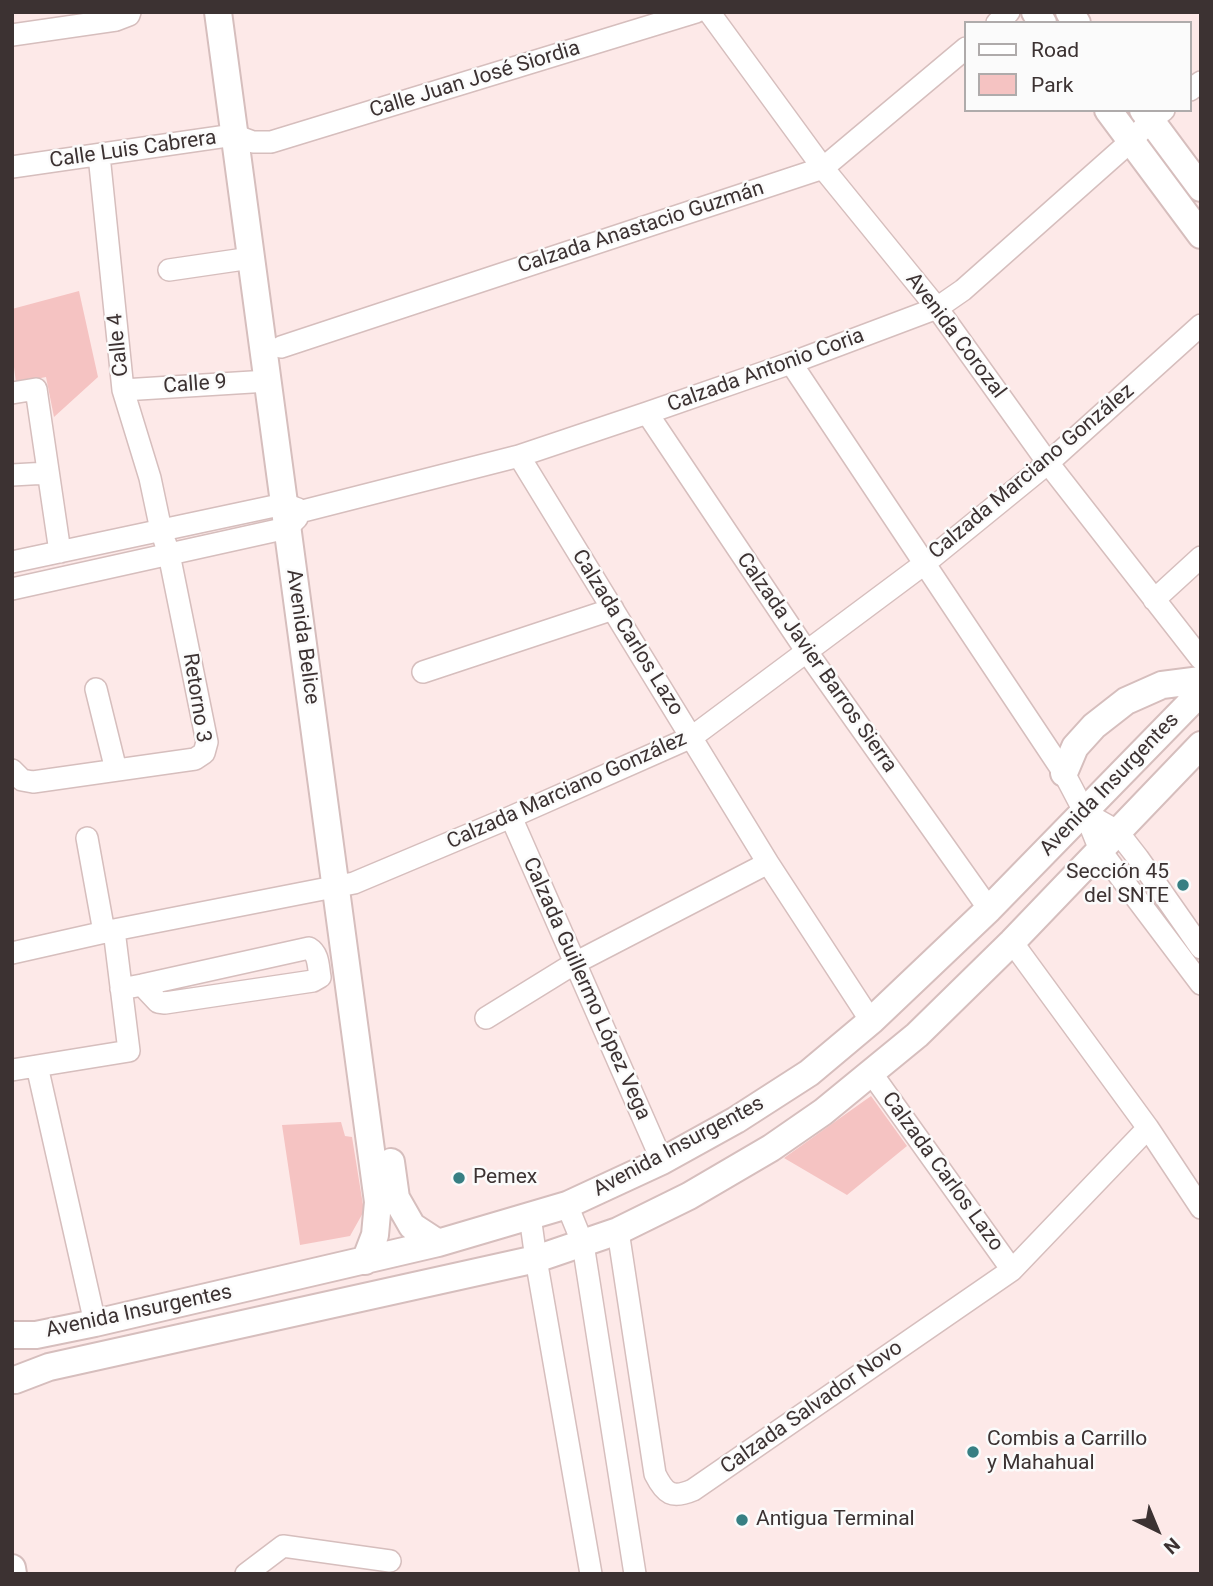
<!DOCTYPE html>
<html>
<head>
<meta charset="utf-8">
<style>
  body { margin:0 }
  #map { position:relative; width:1213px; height:1586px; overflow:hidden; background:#fde9e8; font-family:Roboto,sans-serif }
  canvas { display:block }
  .frame { position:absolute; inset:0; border:14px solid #3c3232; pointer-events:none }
  .legend { position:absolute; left:964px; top:21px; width:228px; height:91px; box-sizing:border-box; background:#fbfbfb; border:2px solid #afabab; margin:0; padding:9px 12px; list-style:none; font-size:21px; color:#3c3232 }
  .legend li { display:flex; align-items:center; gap:14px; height:35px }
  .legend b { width:35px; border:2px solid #afabab }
  .north { position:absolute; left:1122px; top:1495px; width:70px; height:70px; -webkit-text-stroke:5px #fbfbfb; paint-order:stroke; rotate:137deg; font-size:19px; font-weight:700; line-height:28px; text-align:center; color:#3c3232 }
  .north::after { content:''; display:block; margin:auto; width:24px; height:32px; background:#3c3232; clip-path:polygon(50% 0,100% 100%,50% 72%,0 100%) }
</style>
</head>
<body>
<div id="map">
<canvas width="1213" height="1586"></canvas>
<div class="frame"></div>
<ul class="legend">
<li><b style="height:9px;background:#fff"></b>Road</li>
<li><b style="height:19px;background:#f5c3c2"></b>Park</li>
</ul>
<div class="north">N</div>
</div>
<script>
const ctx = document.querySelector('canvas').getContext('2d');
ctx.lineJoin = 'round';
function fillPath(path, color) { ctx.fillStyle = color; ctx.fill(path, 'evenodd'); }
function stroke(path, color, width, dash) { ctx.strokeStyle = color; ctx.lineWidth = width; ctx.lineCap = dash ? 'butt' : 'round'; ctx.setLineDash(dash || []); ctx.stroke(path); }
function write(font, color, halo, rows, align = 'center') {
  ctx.font = font + ' Roboto,sans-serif'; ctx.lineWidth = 5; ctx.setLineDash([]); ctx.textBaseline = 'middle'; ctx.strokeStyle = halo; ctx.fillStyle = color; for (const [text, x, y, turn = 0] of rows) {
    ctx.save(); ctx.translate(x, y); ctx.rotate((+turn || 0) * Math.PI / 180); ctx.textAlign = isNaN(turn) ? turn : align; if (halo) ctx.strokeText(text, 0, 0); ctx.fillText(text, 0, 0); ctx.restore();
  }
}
const green = new Path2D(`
  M79 291 98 377 54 417 46 377 16 383 12 351V309Z
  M871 1096 907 1146 847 1195 784 1158Z
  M341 1122 345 1136 352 1137 364 1211 350 1236 300 1245 282 1125Z`);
const minor = new Path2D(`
  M709 12 823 168 937 308 1048 463 1201 659
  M997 23 1009 12
  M12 35 116 20 129 15 130 12
  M1190 90 1201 82
  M12 167 234 135 253 142H271L696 12
  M169 270 251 258
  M281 347 823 168 966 48
  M791 363 1064 773 1085 813 1100 850 1201 984
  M123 390 268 381
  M12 393 36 389 60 552
  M647 413 807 652 989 909
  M519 456 768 863 871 1021
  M12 475 48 473
  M303 511 519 456 647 413 791 363 937 308 963 290 1131 141 1150 121 1164 110
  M12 562 284 504 298 509
  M12 589 287 528 297 518
  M1154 600 1201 557
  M423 672 613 609
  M96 689 116 770
  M12 770 22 780 33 782 195 759 204 753 207 742 169 554 161 530 150 478 123 390 99 155
  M1085 813 1117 831 1138 858 1201 948
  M511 817 662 1161
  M87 838 104 932
  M1012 942 1148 1128 1201 1208
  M12 953 114 930 354 883 511 817 692 737 924 564 1048 463 1201 325
  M121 989 142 985 309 948C319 954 318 966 320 977L313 981 165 1003 158 1002 142 985
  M486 1018 575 963 768 863
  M37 1066 95 1323
  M12 1070 129 1051 114 930
  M872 1074 1012 1270
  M567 1205 583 1244 635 1574
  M530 1216 536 1259 591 1574
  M618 1231 655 1474C665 1494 672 1499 693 1490L1012 1270 1148 1128
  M246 1574 283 1546 390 1561`);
const major = new Path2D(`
  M218 12 378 1202 375 1235 365 1261
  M1035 12 1043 23
  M1069 12 1077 23
  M1108 110 1201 235
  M1143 110 1201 188
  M1064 773 1075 747 1094 726 1126 701 1162 685 1201 680
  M391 1162 396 1198 412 1226 438 1243
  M12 1335H36L95 1323 438 1243 567 1205 662 1161 736 1120 809 1073 871 1021 989 909 1201 692
  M15 1380 49 1367 536 1259 618 1231 689 1196 771 1148 823 1112 917 1035 1012 942 1201 745
  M12 1568 13 1574`);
const markers = [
  [1183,885,7,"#377f83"],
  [459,1178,7,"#377f83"],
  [973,1452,7,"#377f83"],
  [742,1520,7,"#377f83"]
];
const streetNames = [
  ["Calle Juan José Siordia",475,80,-17],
  ["Calle Luis Cabrera",133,150,-8],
  ["Calzada Anastacio Guzmán",641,228,-18],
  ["Avenida Corozal",955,336,53],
  ["Calle 4",119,345,-96],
  ["Calzada Antonio Coria",766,371,-20],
  ["Calle 9",195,385,-4],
  ["Calzada Marciano González",1032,472,-40],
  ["Calzada Carlos Lazo",627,633,58],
  ["Avenida Belice",302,637,82],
  ["Calzada Javier Barros Sierra",816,663,55],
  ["Retorno 3",196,698,81],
  ["Avenida Insurgentes",1110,785,-46],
  ["Calzada Marciano González",567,791,-24],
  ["Calzada Guillermo López Vega",586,989,66],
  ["Avenida Insurgentes",679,1147,-28],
  ["Calzada Carlos Lazo",942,1172,54],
  ["Avenida Insurgentes",139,1312,-12],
  ["Calzada Salvador Novo",812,1408,-35]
];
const poiNames = [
  ["Sección 45",1169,873,"right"],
  ["del SNTE",1169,897,"right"],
  ["Pemex",473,1178],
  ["Combis a Carrillo",987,1440],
  ["y Mahahual",987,1464],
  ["Antigua Terminal",756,1520]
];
fillPath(green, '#f5c3c2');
stroke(minor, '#d6bebd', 24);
stroke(major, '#d6bebd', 30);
stroke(minor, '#fff', 21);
stroke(major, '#fff', 26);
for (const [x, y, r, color] of markers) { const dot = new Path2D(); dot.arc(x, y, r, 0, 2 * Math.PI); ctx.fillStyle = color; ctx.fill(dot); stroke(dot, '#fbfbfb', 2.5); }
write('21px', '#3c3232', '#fbfbfb', streetNames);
write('21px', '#3c3232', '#fbfbfb', poiNames, 'left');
</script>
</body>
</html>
